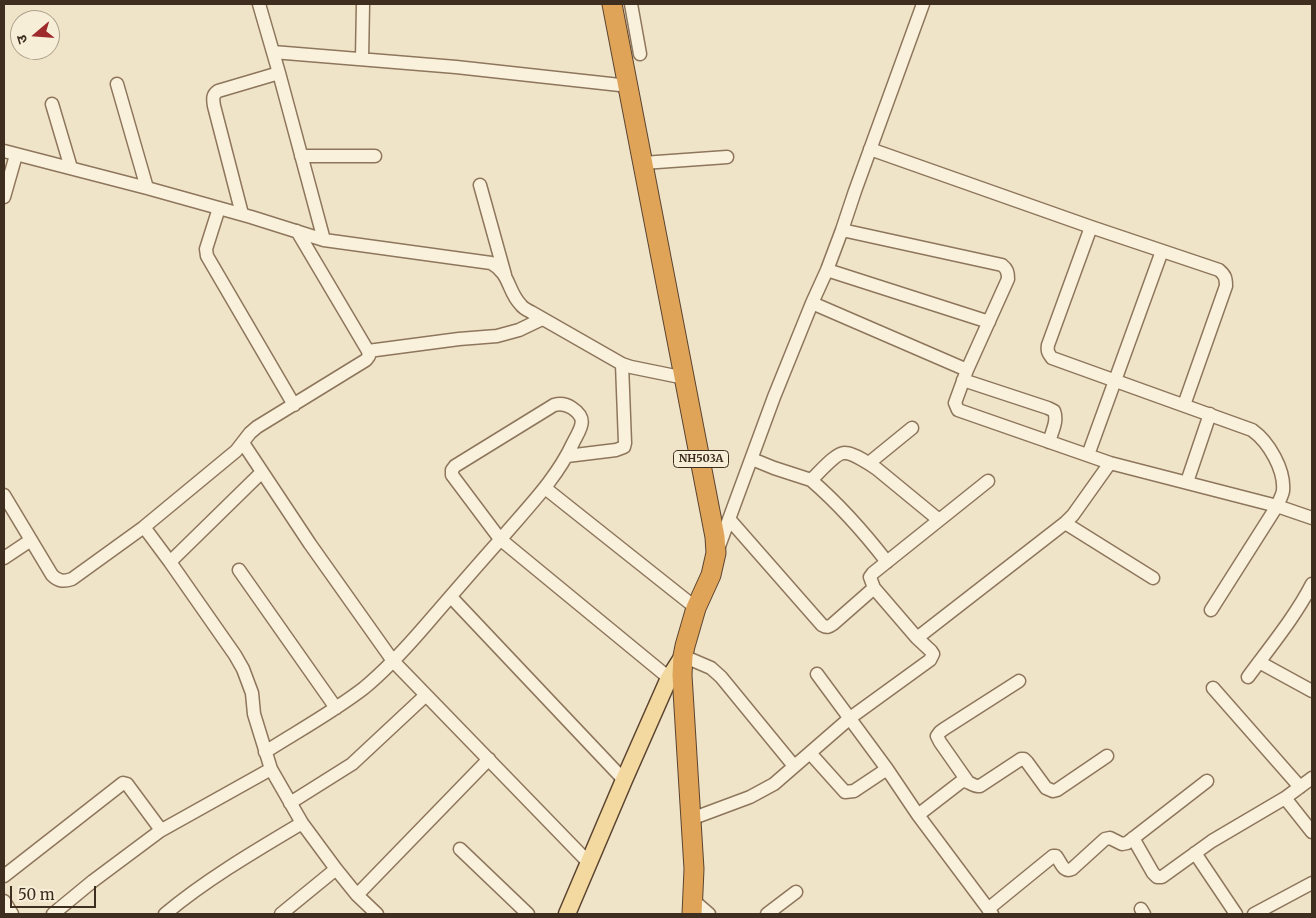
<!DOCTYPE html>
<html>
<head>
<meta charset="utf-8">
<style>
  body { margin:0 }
  #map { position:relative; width:1316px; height:918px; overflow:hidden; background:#f0e4c8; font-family:Merriweather,"Noto Sans Devanagari",serif }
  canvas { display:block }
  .frame { position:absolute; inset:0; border:5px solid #3d2e20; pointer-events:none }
  .north { position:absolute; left:10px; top:10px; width:50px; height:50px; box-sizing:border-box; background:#f7eed8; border:1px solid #ada18e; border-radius:50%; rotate:252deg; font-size:14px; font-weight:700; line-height:20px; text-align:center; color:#3d2e20 }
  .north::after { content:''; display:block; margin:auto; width:18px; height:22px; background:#9e2a2b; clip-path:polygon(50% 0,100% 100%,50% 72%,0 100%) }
  .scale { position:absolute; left:10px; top:886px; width:86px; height:22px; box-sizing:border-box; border:2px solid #3d2e20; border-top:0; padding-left:6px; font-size:15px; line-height:18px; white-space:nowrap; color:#3d2e20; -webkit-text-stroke:4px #f7eed8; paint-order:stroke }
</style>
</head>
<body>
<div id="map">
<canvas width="1316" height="918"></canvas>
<div class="frame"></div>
<div class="north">उ</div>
<div class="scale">50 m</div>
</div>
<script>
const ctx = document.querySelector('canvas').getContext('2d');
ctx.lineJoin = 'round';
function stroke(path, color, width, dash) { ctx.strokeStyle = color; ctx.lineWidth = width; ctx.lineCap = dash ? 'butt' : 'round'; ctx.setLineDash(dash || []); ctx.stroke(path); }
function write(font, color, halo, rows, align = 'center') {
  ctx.font = font + ' Merriweather,serif'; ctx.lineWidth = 5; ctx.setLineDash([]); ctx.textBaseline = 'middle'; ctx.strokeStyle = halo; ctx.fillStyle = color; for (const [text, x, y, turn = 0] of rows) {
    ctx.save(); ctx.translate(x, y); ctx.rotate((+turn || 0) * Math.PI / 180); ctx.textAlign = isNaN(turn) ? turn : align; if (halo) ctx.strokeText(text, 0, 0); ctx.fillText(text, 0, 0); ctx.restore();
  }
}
const minor = new Path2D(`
  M259 4 279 73 324 240
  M631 4 640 54
  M273 52 456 67 629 86
  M362 59 363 4
  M117 84 147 188
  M52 104 71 168
  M870 149 1091 227 1219 270C1225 275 1226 278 1226 286L1184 405
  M4 151 147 188 251 217 324 240 491 263C511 274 507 291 521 305 523 308 527 310 531 312L622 364 631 367 685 378
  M301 156H375
  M643 163 727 157
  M480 185 505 275
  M4 197 16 155
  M219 208 206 249 207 256 294 405
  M242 214 214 106C213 99 212 95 218 91L279 73
  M1091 227 1048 345C1047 351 1048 353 1052 358L1252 430C1269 442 1285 470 1283 491 1282 496 1279 501 1277 506L1211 610
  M842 230 1002 265C1007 269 1008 272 1008 279L967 370 955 403 958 410 1110 463 1277 506 1312 518
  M297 231 368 351 369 356 366 360 257 427 250 433 236 451 144 527 170 562 235 655 243 669 252 693 254 714 271 769 302 823 336 869 357 895 377 914
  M827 270 989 322
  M812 303 967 370
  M368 351 459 339 497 336 519 330 542 319
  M963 380 1048 408 1054 411C1058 421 1052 431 1049 442
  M243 443 310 544 393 661 589 863
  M1088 455 1162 251
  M567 456 616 450 624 447 625 443 622 364
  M752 459 774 468 811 480C818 474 836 452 845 453 853 453 870 464 877 469L939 520
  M869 463 912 428
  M811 480C841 506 863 531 887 562
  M1187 482 1210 414
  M545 488 696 608
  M4 495 52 575C58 581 63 582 72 579L144 527
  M729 519 822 625C827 628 829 627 833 624L874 588
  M1065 523 1153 578
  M718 549 774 397 812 303 827 270 842 230 855 191 923 4
  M4 558 31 540
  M170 562 262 472
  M239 570 336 708
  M451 597 624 780
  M917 638 874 588 870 577 873 573 988 481
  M683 656 711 668 721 677 794 766
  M1259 662 1312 691
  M817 674 887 769
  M1248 677C1270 647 1295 617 1312 584
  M1213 688 1300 787
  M265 752C298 731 333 712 364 688 387 669 406 648 425 626 450 597 475 568 500 540 526 509 556 480 573 443 580 429 589 419 572 408 566 404 561 403 554 405L455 466 452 470V475L500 539 669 678
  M810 753 845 792 854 791 887 769 918 815 992 914
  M968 782 940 742 937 736 940 732 944 729 1019 681
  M1285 798 1312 832
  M290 803 352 764 426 695
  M918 815 962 781C969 780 972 787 980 786L1021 759H1024L1027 762 1046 788 1053 791 1057 790 1107 756
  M691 819 750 797 774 784 850 718 930 660 933 654 931 651 917 638 1065 523 1073 515 1110 463
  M1133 838 1153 873 1157 877H1162L1212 841 1285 798 1312 778
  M460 849 528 914
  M1195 853 1236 914
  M4 876 123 783 127 784 161 830
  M357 895 489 759
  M4 901 12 914
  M694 901 709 914
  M988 909 1053 856H1056C1061 862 1063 873 1072 869L1105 839 1110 838 1122 844 1127 843 1207 781
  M1141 909 1144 914
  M53 914 93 881 160 831 271 769
  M165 914C207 879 255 851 302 823
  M281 914 336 869
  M767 914 796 892
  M1254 914 1312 883`);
const major = new Path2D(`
  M567 914 624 780 669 678 683 656`);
const highway = new Path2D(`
  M612 4 715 537 716 553 711 575 696 608 685 646 683 656 682 675 694 869 692 914`);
const shields = [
  [701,459,55]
];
const shieldNames = [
  ["NH503A",701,459]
];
stroke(minor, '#8d765c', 15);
stroke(major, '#5b4430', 19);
stroke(highway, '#5b4430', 21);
stroke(minor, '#faf1dc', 12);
stroke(major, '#f3d9a0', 16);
stroke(highway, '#e0a458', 19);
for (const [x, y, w] of shields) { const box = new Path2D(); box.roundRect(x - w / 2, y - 8.5, w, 17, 4); ctx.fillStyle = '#f7eed8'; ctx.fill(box); stroke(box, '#3d2e20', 1); }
write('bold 11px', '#3d2e20', null, shieldNames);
</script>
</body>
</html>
